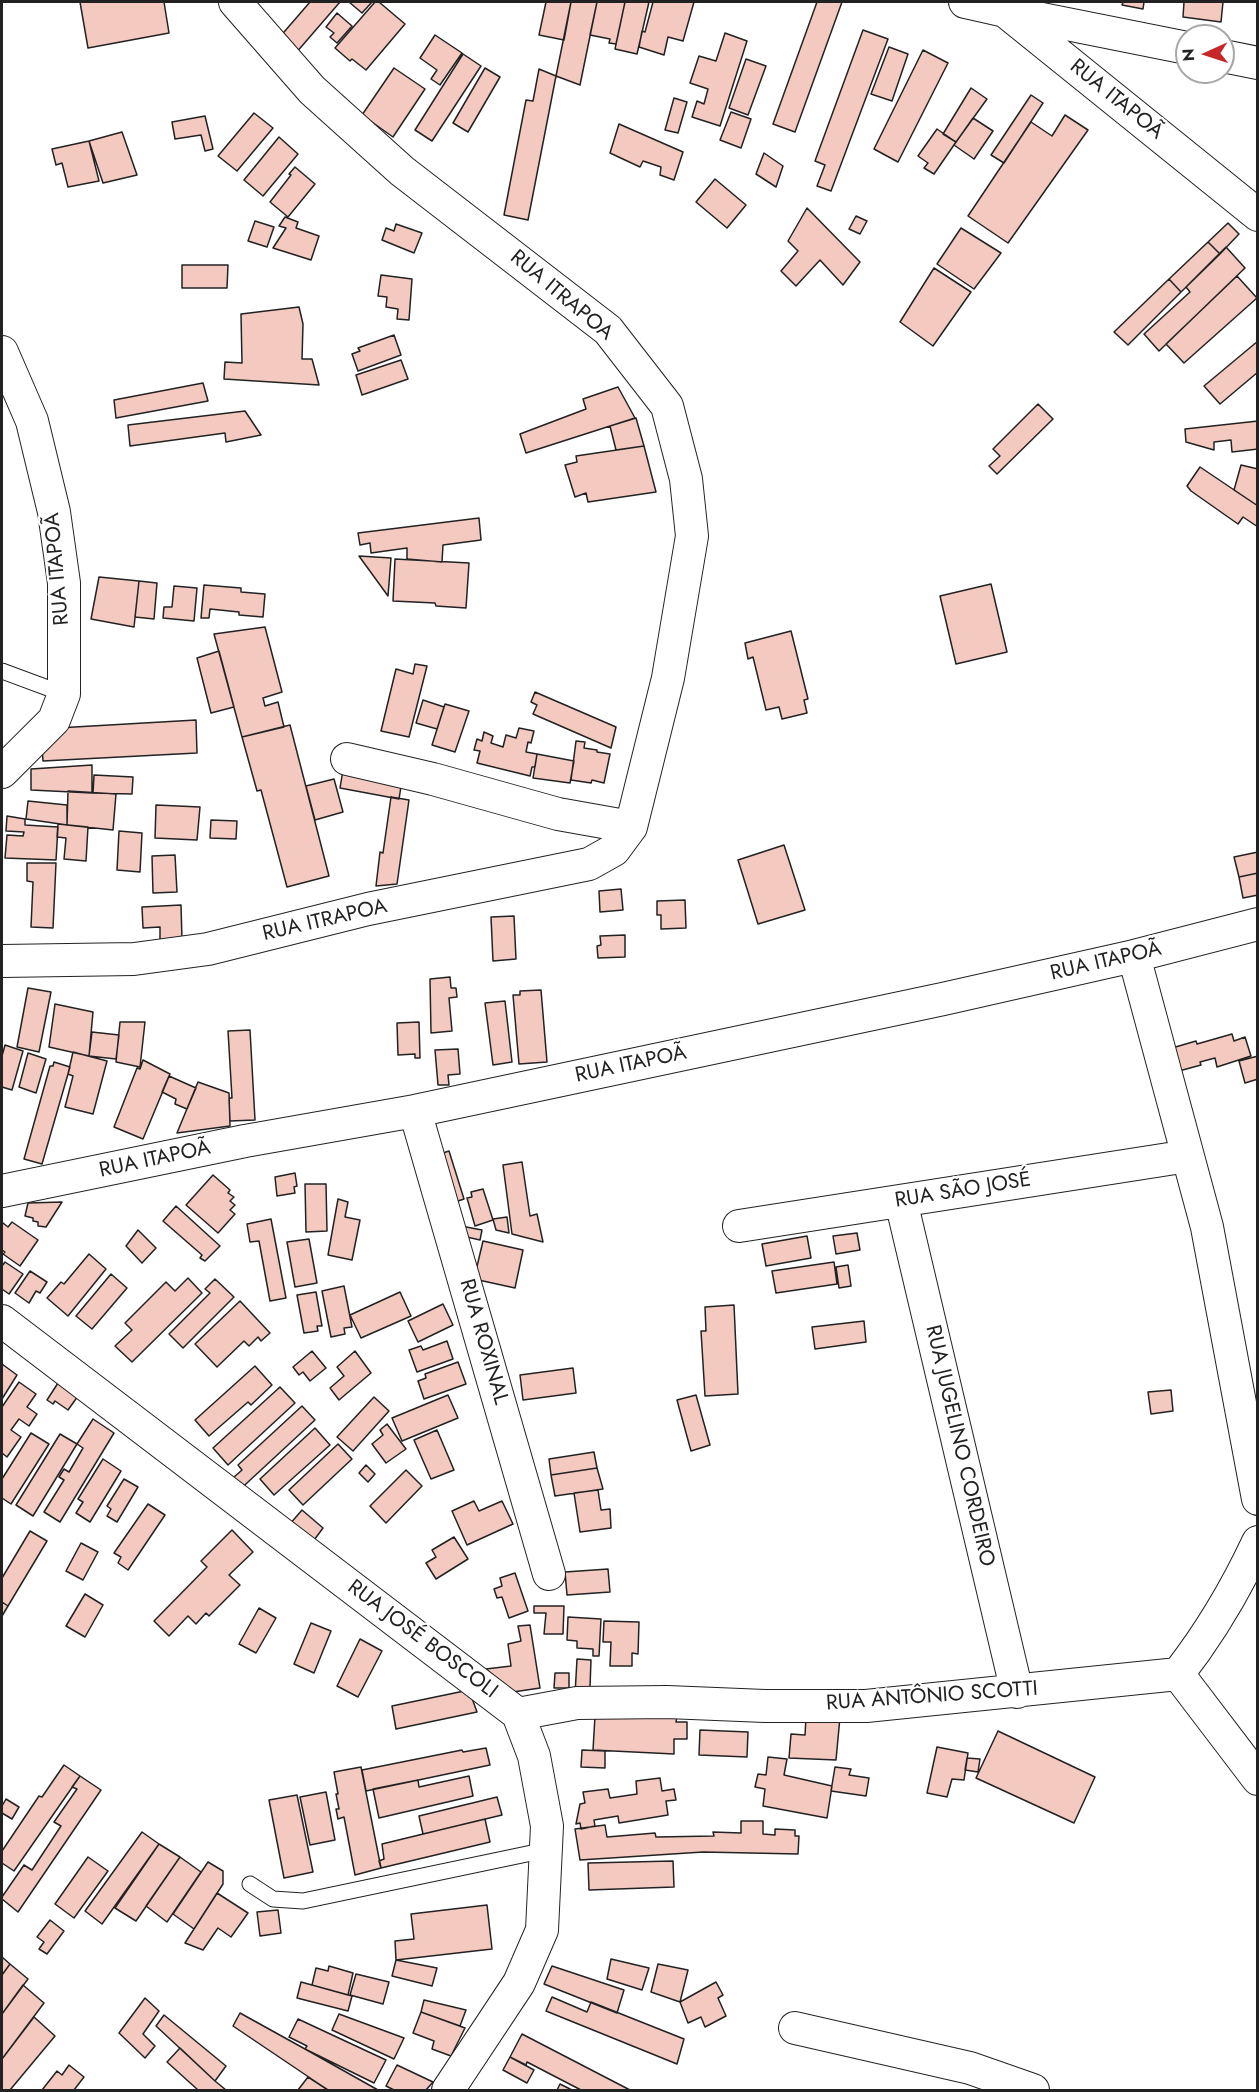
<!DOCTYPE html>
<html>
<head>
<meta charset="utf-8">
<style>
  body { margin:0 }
  #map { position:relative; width:1259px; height:2092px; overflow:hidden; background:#fff; font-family:Jost,sans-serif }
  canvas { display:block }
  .frame { position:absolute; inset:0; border:3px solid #222; pointer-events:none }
  .north { position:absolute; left:1175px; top:24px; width:60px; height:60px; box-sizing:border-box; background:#fff; border:2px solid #a7a7a7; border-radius:50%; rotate:267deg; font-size:16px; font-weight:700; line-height:24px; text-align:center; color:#222 }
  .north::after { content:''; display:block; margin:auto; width:21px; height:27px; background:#c62828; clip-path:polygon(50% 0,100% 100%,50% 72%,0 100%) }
</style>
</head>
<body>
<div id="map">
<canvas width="1259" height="2092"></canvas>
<div class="frame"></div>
<div class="north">N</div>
</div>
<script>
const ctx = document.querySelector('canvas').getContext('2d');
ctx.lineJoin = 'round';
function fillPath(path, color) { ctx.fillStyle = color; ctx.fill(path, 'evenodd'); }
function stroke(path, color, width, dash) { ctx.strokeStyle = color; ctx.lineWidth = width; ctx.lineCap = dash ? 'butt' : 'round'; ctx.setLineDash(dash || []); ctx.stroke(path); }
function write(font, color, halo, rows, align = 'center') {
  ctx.font = font + ' Jost,sans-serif'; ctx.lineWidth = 4.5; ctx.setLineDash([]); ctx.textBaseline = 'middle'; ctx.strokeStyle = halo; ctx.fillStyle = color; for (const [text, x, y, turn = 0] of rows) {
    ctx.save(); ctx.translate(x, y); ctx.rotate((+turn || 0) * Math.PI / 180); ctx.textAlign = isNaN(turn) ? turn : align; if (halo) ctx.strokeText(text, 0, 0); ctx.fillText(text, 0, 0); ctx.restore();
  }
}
const building = new Path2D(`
  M80 2H164L169 33 88 48Z
  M310 2H340L295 54 278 39Z
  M349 2H372L362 13Z
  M375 2H379L405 24 366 70 352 59 350 61 335 48Z
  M546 2H571L564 40 539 35Z
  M571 2H597L580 85 556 76Z
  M597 2H625L616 44 609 43 610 39 590 35Z
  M625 2H649L637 54 615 49Z
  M653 2H694L683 41 668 37 664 55 639 47 642 31 645 32Z
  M817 2H842L795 132 773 124Z
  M1123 2H1144L1143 9 1122 5Z
  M1184 2H1223L1221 22 1183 17Z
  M337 13 352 26 337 43 330 37 334 33 326 27Z
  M863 30 888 39 831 191 817 186 825 165 815 161Z
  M725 33 747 41 720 126 692 117 697 101 704 104 708 89 690 83 699 56 716 61Z
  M435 35 462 53 440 85 431 79 437 70 420 58Z
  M889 47 908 54 892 101 871 94Z
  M923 50 948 63 898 162 874 149Z
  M463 54 481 66 432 141 415 130Z
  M746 59 766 66 748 115 729 108Z
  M394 68 425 89 393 137 362 115Z
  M485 68 500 77 468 132 453 123Z
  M539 69 556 76 528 220 504 215 526 100 533 101Z
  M971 88 987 99 956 142 943 134Z
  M1031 95 1043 103 1004 163 991 155Z
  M674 98 687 102 678 133 665 130Z
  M731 112 751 119 741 148 720 140Z
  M254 113 273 128 237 171 218 156Z
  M1065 115 1088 130 1008 243 968 216 1031 122 1052 136Z
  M205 116 213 149 205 151 201 135 175 139 172 122Z
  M973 118 993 131 974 159 954 145Z
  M619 124 683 152 674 180 660 175 661 167 643 161 640 167 610 153Z
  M937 129 956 142 934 174 924 168 928 163 918 156Z
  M122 132 137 175 103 183 89 141Z
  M279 137 298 154 263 196 244 180Z
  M89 141 99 181 68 187 62 163 56 165 52 149Z
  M764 153 783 166 776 187 756 174Z
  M295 167 315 184 288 217 270 202 291 175 289 174Z
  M715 179 746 205 727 228 696 202Z
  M807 208 860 262 843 285 820 260 796 286 781 271 798 251 788 241Z
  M856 216 867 221 860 234 849 229Z
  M285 217 298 222 296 228 319 236 311 260 273 248 286 228 279 226Z
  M255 221 274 227 267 247 248 241Z
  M1228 223 1239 234 1220 254 1208 242Z
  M396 224 422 233 414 253 382 240 386 228 394 231Z
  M961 228 1001 253 974 289 937 264Z
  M1208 242 1220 254 1181 292 1169 279Z
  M1226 247 1245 268 1159 351 1144 334 1190 292 1186 287Z
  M182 265H228L227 288H182Z
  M934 268 971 292 933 346 900 322Z
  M381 275 412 279 409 320 397 319 398 309 386 307 387 297 378 296Z
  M1237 276 1257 298 1184 363 1166 344Z
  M1169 279 1181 292 1128 345 1114 332Z
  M299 307 303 324 302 359H312L319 385 224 379 225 362 242 363 241 314Z
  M394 335 401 355 358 371 352 354 360 351 358 348Z
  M1258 341V372L1220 404 1204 386Z
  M401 360 408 379 362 395 356 375Z
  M203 383 208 401 116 418 114 400Z
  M618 387 635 418 526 453 520 434 586 409 583 399Z
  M1038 404 1053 419 997 474 989 466 1000 456 993 449Z
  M245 411 261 435 226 442 225 433 130 446 128 425Z
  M636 418 644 446 616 450 610 426Z
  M1258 421V449L1232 452 1231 440 1214 442V450L1186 442 1185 429Z
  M644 446 656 492 588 502 586 493 575 497 565 465 577 462 576 456Z
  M1241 465 1258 469V506L1234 490Z
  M1200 467 1258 506V527L1243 517 1238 524 1191 491 1187 486Z
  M479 518 481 540 443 545 442 562 407 559V548L371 553 370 543 360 545 358 533Z
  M359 556 391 558 388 596Z
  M395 559 469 563 466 608 436 606 435 603 393 601Z
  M99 577 139 581 134 627 91 619Z
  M139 581 157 583 154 619 135 617Z
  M991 584 1007 652 956 664 940 596Z
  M204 585 241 588V592L265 594 263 617 239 615V612L210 609 209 618H201Z
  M174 586 197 588 194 621 163 618 164 607H172Z
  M265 627 282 692 263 698 265 706 278 702 284 727 242 737 214 634Z
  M791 631 808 699 804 700 807 713 782 719 779 707 766 710 753 657 748 659 745 643Z
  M219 651 234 707 211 713 197 658Z
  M415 664 427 666 409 737 381 731 396 669 413 674Z
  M535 692 616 727 611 748 533 714 537 705 531 702Z
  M423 700 444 707 437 729 416 723Z
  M445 704 469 711 455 752 432 745Z
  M196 720 197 753 43 761 41 734 57 728Z
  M290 725 329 876 287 887 261 790 257 791 242 737Z
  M519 728 534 731 531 743 528 742 526 752 537 754 535 767H532L530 776 477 763 480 751 474 750 477 739 482 741 484 732 493 736 491 743 503 747 506 735 516 738Z
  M576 741 585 742 584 748 597 750V752L610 754 604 783 592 780 591 783 571 780Z
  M537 754 574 761 570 783 533 778Z
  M344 764 403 774 399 799 340 788Z
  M92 765V793L31 790V769Z
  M94 775 133 777 132 794 93 793Z
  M334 779 343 812 315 820 306 786Z
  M68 791 116 794 113 830 67 825Z
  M391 797 409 800 397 884 376 886 380 852 383 853Z
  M28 801 67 805V825L26 819Z
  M156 805 200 807 197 840 155 838Z
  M7 816 25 819V825L58 827 56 860 5 858 7 835 23 836 24 832 6 831Z
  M211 820 237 821 236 839 210 838Z
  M58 824 88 827 86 861 64 859 66 838 57 837Z
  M119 831 142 833 140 872 117 870Z
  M784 845 805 910 758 924 738 860Z
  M1258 852V873L1239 877 1234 857Z
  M175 855 177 892 153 893 152 856Z
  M27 863H56L53 928 31 927 33 882 27 881Z
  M1258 873V895L1243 898 1239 877Z
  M621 889 623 910 600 912 599 891Z
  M685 900 686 928 661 929V915H657V901Z
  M181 905 182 940 160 942V927L143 928 142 907Z
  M514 916 516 959 493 961 491 917Z
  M625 935V957L598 958 597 946 601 945 600 936Z
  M450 977 451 988H456L457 997 449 998 452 1031 431 1033 430 979Z
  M28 988 51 992 39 1052 17 1047Z
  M541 990 547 1062 519 1064 513 995H520V991Z
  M505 1001 512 1062 493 1065 485 1003Z
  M55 1004 93 1012 89 1056 49 1047Z
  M120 1022H145L140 1067 116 1062Z
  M419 1022 420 1058H415V1054L398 1055 397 1023Z
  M250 1030 255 1120 230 1121 229 1098H232L228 1031Z
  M92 1032 119 1035 116 1059 89 1056Z
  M1232 1034 1234 1041 1245 1037 1251 1056 1217 1067 1215 1058 1200 1062 1201 1065 1179 1071 1172 1048 1196 1041 1197 1044Z
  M5 1045 23 1051 12 1090 2 1087V1056Z
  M458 1049 460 1074 448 1075 449 1085H438L435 1050Z
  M73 1052 107 1061 93 1114 65 1107 73 1076 68 1074Z
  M28 1053 46 1059 36 1093 19 1087Z
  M1258 1056V1079L1245 1083 1239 1061Z
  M143 1060 170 1074 143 1139 114 1127 137 1068 140 1069Z
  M54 1062 70 1067 42 1164 24 1159 50 1066H53Z
  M169 1076 196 1088 187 1109 175 1104 176 1099 162 1092Z
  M198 1082 229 1093 230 1126 177 1133Z
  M449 1151 464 1199 446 1205 431 1157Z
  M522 1162 530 1216 537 1214 543 1242 512 1234 503 1165Z
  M295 1173 297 1186 294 1187 295 1193 277 1196 275 1177Z
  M213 1175 230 1190 228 1193 234 1197 230 1201 235 1205 230 1210 235 1214 218 1233 186 1205Z
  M305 1184H326L327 1231 306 1232Z
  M483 1189 493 1220 475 1226 467 1198 472 1197 471 1192Z
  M338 1199 348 1202 345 1217 360 1220 352 1260 328 1255Z
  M62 1202 46 1227 38 1226V1222L33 1221V1218L25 1216 28 1203Z
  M176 1206 220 1246 205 1261 200 1258 202 1255 163 1221Z
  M507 1217 509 1233 496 1230 493 1219Z
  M271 1219 286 1298 270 1301 259 1241 250 1242 247 1224Z
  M12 1222 38 1240 20 1266 3 1254 5 1252 2 1250V1225L3 1223 8 1227Z
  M461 1226 482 1230 480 1240 458 1235Z
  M138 1230 156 1248 142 1263 126 1246Z
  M857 1233 860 1250 836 1254 833 1236Z
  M807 1236 811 1258 766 1266 762 1244Z
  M309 1239 317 1283 295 1287 287 1242Z
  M483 1241 523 1250 515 1288 474 1279Z
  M89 1254 106 1269 68 1316 47 1298 61 1282 64 1284Z
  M5 1262 23 1274 9 1294 2 1289V1266Z
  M834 1262 837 1284 776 1293 772 1271Z
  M848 1265 851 1286 839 1288 836 1267Z
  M30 1271 47 1282 40 1293 36 1291 29 1303 15 1293Z
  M111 1274 127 1288 92 1329 76 1316Z
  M188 1278 202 1293 132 1362 115 1346 132 1330 125 1323 166 1282 175 1291Z
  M215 1279 234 1297 183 1348 169 1334 210 1293 205 1289Z
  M344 1286 352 1327 344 1328 345 1334 331 1337 322 1291Z
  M316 1292 322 1326H317L318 1331 304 1333 297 1295Z
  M400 1292 411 1316 361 1338 350 1315Z
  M240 1301 270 1333 261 1341 258 1337 249 1346 244 1341 217 1367 195 1344Z
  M443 1304 453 1325 418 1342 408 1321Z
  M734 1305 738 1394 705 1396 701 1331H706L705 1307Z
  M864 1321 866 1342 815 1349 812 1327Z
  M447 1341 453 1359 417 1372 409 1350 421 1346 423 1350Z
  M312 1351 326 1368 310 1381 303 1372 299 1375 293 1367Z
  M355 1351 371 1373 339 1400 330 1388 344 1376 337 1367Z
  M458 1362 466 1384 424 1399 418 1381 426 1378 425 1374Z
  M2 1364 17 1375 2 1399Z
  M255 1366 272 1385 251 1405 248 1402 209 1436 195 1420Z
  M573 1368 576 1393 523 1400 520 1375Z
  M19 1382 36 1394 27 1407 37 1414 29 1426 19 1419 11 1430 21 1437 7 1457 2 1453V1407Z
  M58 1383 78 1396 68 1410 55 1401 53 1404 47 1400Z
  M280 1387 295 1403 228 1465 213 1448Z
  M1171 1390 1173 1411 1151 1414 1148 1392Z
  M448 1395 458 1418 402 1441 392 1418Z
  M696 1395 710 1445 691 1451 677 1400Z
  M374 1397 389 1411 353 1451 337 1437Z
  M302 1406 315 1420 234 1495 225 1485 242 1470 238 1465Z
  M93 1419 114 1433 60 1522 44 1512 64 1480 59 1477 64 1469 69 1472 83 1448 77 1444Z
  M387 1424 406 1449 386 1463 372 1444 383 1435 380 1430Z
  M315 1428 330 1445 274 1495 260 1479Z
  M437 1430 454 1470 431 1479 414 1440Z
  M31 1433 49 1444 11 1504 2 1498V1479Z
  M60 1434 77 1444 33 1516 16 1505Z
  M338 1444 352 1459 303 1505 289 1490Z
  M594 1452 597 1468 551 1475 549 1459Z
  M103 1459 121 1471 90 1522 76 1513 83 1502 78 1499Z
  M366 1465 375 1474 368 1482 359 1473Z
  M597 1468 603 1489 555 1496 551 1475Z
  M406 1470 422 1486 386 1523 370 1506Z
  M124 1479 138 1487 117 1522 107 1516 111 1509 107 1506Z
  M598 1490 601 1510 610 1509 611 1528 580 1532 574 1493Z
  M474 1501 479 1511 502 1501 513 1524 467 1545 452 1511Z
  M148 1504 165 1515 128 1570 118 1563 121 1557 114 1553Z
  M302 1510 323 1528 306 1551 283 1532Z
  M232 1530 253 1552 229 1575 240 1585 209 1616 206 1613 196 1624 188 1616 169 1636 154 1621 207 1567 201 1561Z
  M30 1531 47 1541 8 1606 2 1602V1578Z
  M454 1537 468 1559 436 1579 426 1563 436 1557 432 1550Z
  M81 1543 98 1552 83 1580 66 1571Z
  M608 1569 610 1592 567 1595 565 1572Z
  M515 1573 528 1611 509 1618 502 1597 497 1598 494 1589 502 1586 500 1578Z
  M85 1594 103 1605 85 1637 66 1626Z
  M2 1602 8 1606 2 1616Z
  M534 1606H564L563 1634H544L546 1613H534Z
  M259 1608 276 1618 256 1653 239 1644Z
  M568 1617 601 1619 599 1656H593V1649L577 1648V1641L567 1640Z
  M604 1621 639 1622 638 1654 632 1653V1666H610L611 1642H603Z
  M311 1623 331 1631 314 1673 294 1664Z
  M530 1625 540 1688 513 1692 486 1669 511 1666 508 1644 521 1641 518 1626Z
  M360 1639 382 1651 358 1697 337 1686Z
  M577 1659 591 1660 590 1687H584L583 1695H575Z
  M555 1673H569V1688H554Z
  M469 1690 477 1712 396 1729 392 1706Z
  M595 1716H677L676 1722H687V1739H674V1754L593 1750Z
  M806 1717H840L836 1760 789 1758 791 1734 805 1735Z
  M700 1730 748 1732 747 1757 699 1755Z
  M998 1731 1095 1777 1074 1823 976 1778Z
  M937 1747 968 1753 964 1780 952 1779 947 1797 927 1793Z
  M486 1748 490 1765 366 1791 362 1770 462 1750 463 1752Z
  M582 1750 605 1751V1768L581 1767Z
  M768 1757 787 1759 784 1775 832 1786 827 1818 763 1806 765 1789 755 1787 758 1774 766 1775Z
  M967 1758 980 1759 978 1772 965 1770Z
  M64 1765 80 1776 14 1871 2 1863V1851L39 1796 42 1797Z
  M361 1767 381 1868 355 1875 344 1817 338 1819 336 1809H339L336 1794H338L334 1772Z
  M835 1767 851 1769 849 1775 869 1778 866 1796 831 1791Z
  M80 1776 101 1790 18 1912 2 1899V1897L24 1865 32 1870 61 1826 54 1822 77 1789 72 1787Z
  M469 1776 473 1796 379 1818 373 1789 418 1780 419 1787Z
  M660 1778 662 1791 674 1789 676 1800 666 1801 668 1815 619 1823 618 1816 594 1820 595 1826 581 1829 580 1823 576 1824 580 1804 585 1803 583 1792 608 1789 610 1798 637 1794 636 1781Z
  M326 1792 335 1840 310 1845 300 1797Z
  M297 1795 313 1872 284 1878 269 1800Z
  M497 1797 502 1815 423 1834 419 1816Z
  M6 1799 19 1807 12 1819 2 1813V1806Z
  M485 1819 490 1842 381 1868 379 1861 384 1859 382 1844Z
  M741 1821H763V1834L775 1835V1829L795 1830V1836H799L798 1854 703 1852 580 1860 575 1829 605 1825 607 1837 655 1833 656 1837 714 1836 713 1832 741 1833Z
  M142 1832 159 1844 102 1924 85 1911Z
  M159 1844 180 1857 136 1921 115 1908Z
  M88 1857 108 1871 74 1918 55 1904Z
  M180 1857 201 1872 167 1922 146 1906Z
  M673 1861 674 1887 589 1890 588 1863Z
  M208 1862 223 1871V1884L194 1929 173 1914Z
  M217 1893 248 1913 231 1937 218 1928 203 1950 185 1943Z
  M487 1905 492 1949 396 1960 395 1941 414 1939 411 1914Z
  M278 1910 281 1933 260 1936 257 1912Z
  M50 1920 64 1931 47 1954 39 1949 44 1942 37 1937Z
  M2 1957 10 1964 2 1975Z
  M611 1959 649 1968 642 1990 607 1979Z
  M396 1960 437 1968 432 1986 392 1976Z
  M10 1964 28 1979 2 2014V1975Z
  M658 1964 688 1970 680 2002 651 1992Z
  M329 1966 353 1973 348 1995 312 1985 316 1968 328 1971Z
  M552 1966 624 1990 617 2013 544 1984Z
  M356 1974 389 1982 383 2004 350 1995Z
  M301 1982 352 1996 348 2011 297 1998Z
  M716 1982 723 1995 718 1998 726 2016 705 2027 701 2017 688 2023 680 2002Z
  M23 1985 44 2003 2 2059V2014Z
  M552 1997 587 2012 591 2002 684 2039 677 2064 546 2011Z
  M145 1998 159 2011 143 2034 155 2046 145 2058 119 2033Z
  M424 2000 466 2010 460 2026 421 2012Z
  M421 2012 465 2028 451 2056 432 2049 434 2041 413 2033Z
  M240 2013 305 2049 378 2090H328L233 2026Z
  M339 2014 404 2038 394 2059 332 2030Z
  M164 2015 226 2066 215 2081 156 2026Z
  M34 2017 55 2036 10 2090H2V2059Z
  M298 2019 386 2060 374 2083 305 2049 307 2046 289 2037Z
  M522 2034 630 2090H581L527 2062 526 2065 510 2057Z
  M180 2048 215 2081 226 2090H198L167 2062Z
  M510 2057 534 2070 527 2083 503 2070Z
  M69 2065 84 2077 74 2090H42L57 2071 62 2075Z
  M397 2065 433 2082 426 2090H394L386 2086Z
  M308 2077 328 2090H298Z
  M560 2084 572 2090H557Z`);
const lane = new Path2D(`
  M2 671 64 694
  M250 1884 273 1899 303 1901 546 1850`);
const street = new Path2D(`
  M965 2 1005 11 1258 215
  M1012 13 1187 48
  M1223 56 1258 63
  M2 352 32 421 54 512 64 583V694L54 720 2 772
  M347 759 433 779 558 814 631 827
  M1134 956 1207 1227 1258 1499
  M2 961 134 959 208 949 368 909 589 864 614 850 631 827 668 678 692 536 686 479 667 406 608 330 402 171 312 90 235 2
  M415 1111 549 1574
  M2 1191 245 1141 415 1111 943 999 1134 956 1258 924
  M901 1201 1017 1692
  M739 1226 1188 1156
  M2 1321 518 1714 534 1756 547 1826 542 1930 519 1983 448 2090
  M1178 1674C1210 1633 1236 1589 1258 1542
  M1178 1674 1258 1779
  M518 1714 577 1703 667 1702 765 1706H866L1178 1674
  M795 2028 970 2068 1033 2090`);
const streetNames = [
  ["RUA ITAPOÃ",1116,100,39],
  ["RUA ITRAPOA",561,296,40],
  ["RUA ITAPOÃ",58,569,-95],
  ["RUA ITRAPOA",325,921,-13],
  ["RUA ITAPOÃ",1106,962,-13],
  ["RUA ITAPOÃ",631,1065,-12],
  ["RUA ITAPOÃ",155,1160,-12],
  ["RUA SÃO JOSÉ",963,1191,-9],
  ["RUA ROXINAL",483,1342,74],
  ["RUA JUGELINO CORDEIRO",959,1446,77],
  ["RUA JOSÉ BOSCOLI",422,1640,37],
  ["RUA ANTÔNIO SCOTTI",932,1697,-4]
];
fillPath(building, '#f3c9c0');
stroke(building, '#222', 1.5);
stroke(lane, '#222', 17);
stroke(street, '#222', 34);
stroke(lane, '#fff', 15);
stroke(street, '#fff', 32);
write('21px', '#222', '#fff', streetNames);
</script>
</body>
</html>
